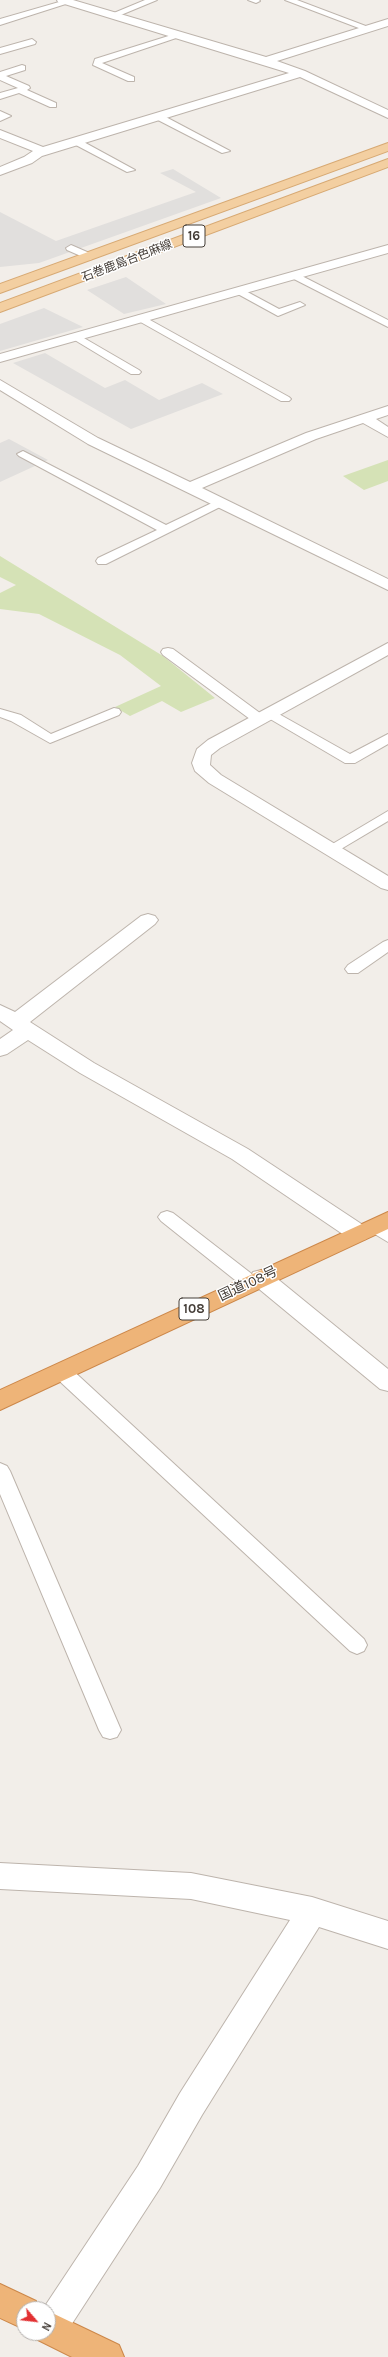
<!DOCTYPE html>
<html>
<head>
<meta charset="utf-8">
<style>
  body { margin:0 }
  #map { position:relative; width:388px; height:2357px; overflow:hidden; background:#f2eee9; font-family:Karla,sans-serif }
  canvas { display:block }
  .north { position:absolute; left:16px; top:2301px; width:40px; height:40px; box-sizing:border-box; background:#fff; border:1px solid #b5b2af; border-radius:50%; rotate:118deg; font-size:11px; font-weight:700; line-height:16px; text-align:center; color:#453e38 }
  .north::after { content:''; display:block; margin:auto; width:14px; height:18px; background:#e23032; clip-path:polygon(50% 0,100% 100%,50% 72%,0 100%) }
</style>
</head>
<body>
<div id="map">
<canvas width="388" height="2357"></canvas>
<div class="north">N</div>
</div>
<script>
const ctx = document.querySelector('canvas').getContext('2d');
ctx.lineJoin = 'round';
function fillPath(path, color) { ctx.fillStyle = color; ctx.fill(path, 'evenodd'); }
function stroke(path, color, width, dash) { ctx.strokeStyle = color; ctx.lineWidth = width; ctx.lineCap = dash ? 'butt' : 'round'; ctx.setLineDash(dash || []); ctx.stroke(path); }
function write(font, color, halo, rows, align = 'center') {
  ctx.font = font + ' Karla,"Noto Sans JP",sans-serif'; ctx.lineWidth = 3; ctx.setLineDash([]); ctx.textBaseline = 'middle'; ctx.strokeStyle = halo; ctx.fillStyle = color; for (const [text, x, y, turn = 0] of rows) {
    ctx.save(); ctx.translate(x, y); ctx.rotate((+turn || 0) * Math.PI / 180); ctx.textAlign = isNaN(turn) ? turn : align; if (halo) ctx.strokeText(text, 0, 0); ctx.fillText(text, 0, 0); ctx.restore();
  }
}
const green = new Path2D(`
  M388 460V481L364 490 343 476Z
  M0 556 163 656 215 698 181 712 162 701 130 716 115 707 161 686 120 655 39 614 0 609V593L16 585 0 577Z`);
const parking = new Path2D(`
  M173 169 221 198 39 263 0 267V212L56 241 196 192 160 173Z
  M126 277 166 304 124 314 87 290Z
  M44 308 83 327 0 351V324Z
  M45 353 105 388 125 380 159 400 202 383 223 394 131 429 13 363Z
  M9 439 48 460 0 482V443Z`);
const lane = new Path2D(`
  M66 0 72 2 0 25V19Z
  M145 0H157L116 17 109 15Z
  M248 0H259L260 1 256 3Z
  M285 0H297L371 28 364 30Z
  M178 33 185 35 102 63 134 77V81H128L93 65 95 59Z
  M32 39 36 42 35 44 0 54V48Z
  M22 65 25 66V70L6 76 29 86 30 88 27 90 56 103V107H50L19 93 0 99V93L18 88 0 80V72Z
  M0 111 11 116 0 121Z
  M156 115H162L230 151 222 153 156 119Z
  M74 140H80L135 170 127 172 74 144Z
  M71 245 94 255 95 257 90 260 67 250 66 248Z
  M294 272 388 320V327L290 277 289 275Z
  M240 288 279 309 300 302 305 305 278 316 236 293V289Z
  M141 315 289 397 291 399 289 401H281L137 320V316Z
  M77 334 139 370 141 372 139 374H131L73 339 72 337Z
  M23 451 166 525 216 501H224L226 504 106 564H98L96 561 98 558 157 530 19 456 17 454Z
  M168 648 173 649 264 716 266 719 264 722H254L163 655 161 652 163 649Z
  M114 708 119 709 121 712 119 715 50 743 11 721 0 717V709L21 715 51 734Z
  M270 709 350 754 388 734V744L355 763H345L265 716 263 713 265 710Z
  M388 811V821L336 852H326L324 849Z
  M388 940V952L358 973H348L345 969 348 965 383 942Z
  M167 1211 173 1213 257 1278 260 1283 257 1288 251 1290 245 1288 161 1221 158 1217 161 1213Z
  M374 1220 388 1227V1242L368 1230 365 1226 368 1222Z
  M61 1364 68 1366 364 1639 367 1645 364 1651 357 1654 350 1651 54 1376 52 1371 54 1366Z
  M0 1463 7 1466 10 1471 121 1730 117 1737 110 1739 103 1737 99 1730 0 1494Z`);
const street = new Path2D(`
  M57 0H73L266 57 388 19V26L277 61 305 71 388 110V118L300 77 42 156 32 163 0 175V167L24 157 33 151 0 138V130L43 147 289 73 58 2Z
  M388 245V253L0 362V354Z
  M0 380 98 438 190 482 306 433 388 406V415L376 419 388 427V437L363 423 316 439 202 488 388 579V590L88 444 0 390Z
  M388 643V655L220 748 211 755 210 765 221 775 388 876V890L381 888 209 783 195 771 192 763 197 749 208 740Z
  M148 914 155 916 158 920 155 924 30 1022 94 1063 248 1149 366 1227 369 1233 366 1239 358 1241 350 1239 232 1159 80 1073 28 1040 7 1054 0 1056V1039L13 1030 0 1021V1005L15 1012 141 916Z
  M261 1270 269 1272 388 1369V1391L380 1389 253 1284 250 1278 253 1272Z
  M0 1863 191 1873 312 1897 388 1921V1949L319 1927 202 2115 160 2188 62 2339 50 2343 38 2339 36 2333H48V2309H43L138 2166 180 2093 290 1920 191 1899 0 1889Z`);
const primary = new Path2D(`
  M388 143V151L0 293V284Z
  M388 159V167L0 312V303Z`);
const highway = new Path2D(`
  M388 1212V1229L0 1410V1390Z
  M0 2284 36 2301 39 2309H24V2329L0 2318Z
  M48 2311 119 2345 124 2357H72L36 2339 34 2333H48Z`);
const farStreetnames = [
  ["石巻鹿島台色麻線",127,261,-21]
];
const shields = [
  [194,236,22],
  [194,1309,30]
];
const shieldNames = [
  ["16",194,236],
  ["108",194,1309]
];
const streetNames = [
  ["国道108号",248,1284,-25]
];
fillPath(green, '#d5e2b6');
fillPath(parking, '#e1dfdd');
stroke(lane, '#bdb4ac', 2);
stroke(street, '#bdb4ac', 2);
stroke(primary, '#d7a973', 2);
stroke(highway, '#cc8749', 2);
fillPath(lane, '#fff');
fillPath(street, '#fff');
fillPath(primary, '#f3cfa1');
fillPath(highway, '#eeb478');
write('12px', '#453e38', '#fff', farStreetnames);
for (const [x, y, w] of shields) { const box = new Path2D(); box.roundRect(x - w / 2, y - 11, w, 22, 3); ctx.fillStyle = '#fff'; ctx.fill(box); stroke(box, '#453e38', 1); }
write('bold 13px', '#453e38', null, shieldNames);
write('14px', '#453e38', '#fff', streetNames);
</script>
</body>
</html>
